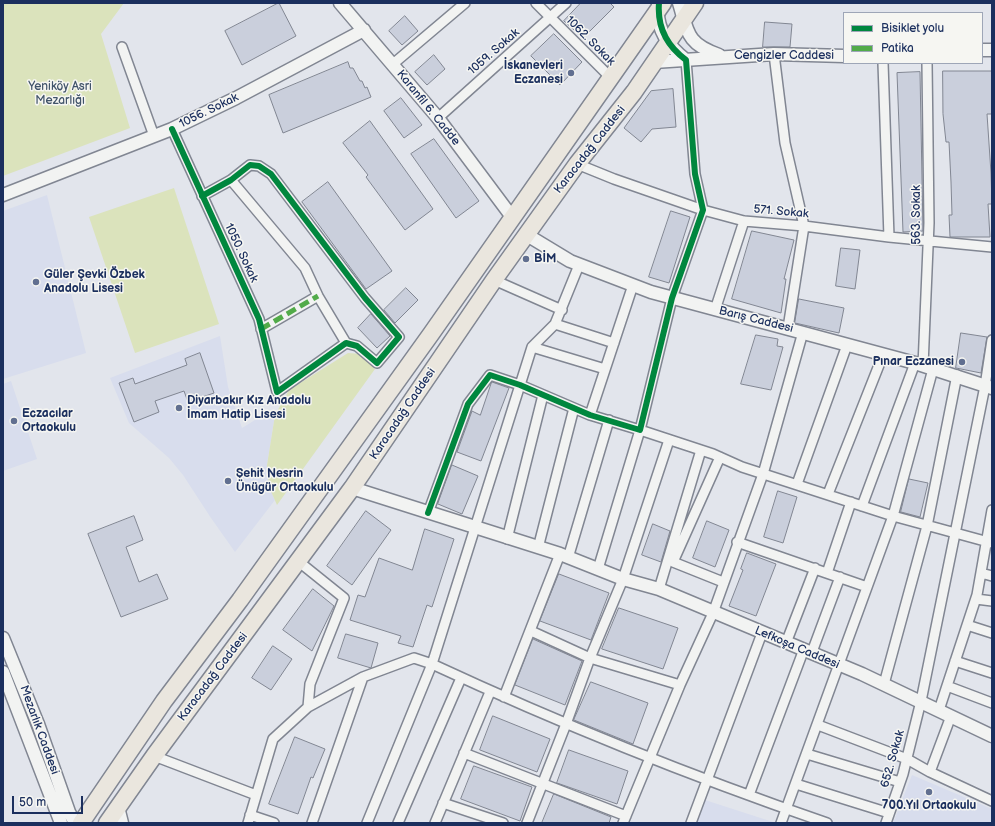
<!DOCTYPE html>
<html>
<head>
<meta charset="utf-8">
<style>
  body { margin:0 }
  #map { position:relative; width:995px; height:826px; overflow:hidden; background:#e2e5ec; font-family:"Balsamiq Sans",sans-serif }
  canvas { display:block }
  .frame { position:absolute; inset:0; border:4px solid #1b2f5e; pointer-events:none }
  .legend { position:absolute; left:843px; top:12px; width:140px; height:52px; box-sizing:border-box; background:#f6f6f2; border:1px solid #9ea6b7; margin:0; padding:5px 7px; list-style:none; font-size:12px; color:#1b2f5e }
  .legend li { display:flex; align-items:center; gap:8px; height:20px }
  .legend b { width:20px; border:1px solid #9ea6b7 }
  .scale { position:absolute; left:12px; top:796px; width:71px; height:18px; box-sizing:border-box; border:2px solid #1b2f5e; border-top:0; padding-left:5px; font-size:12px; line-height:14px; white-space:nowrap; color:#1b2f5e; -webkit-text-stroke:3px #f6f6f2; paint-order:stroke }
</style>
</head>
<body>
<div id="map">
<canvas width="995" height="826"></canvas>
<div class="frame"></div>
<ul class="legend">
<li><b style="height:5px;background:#00873e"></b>Bisiklet yolu</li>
<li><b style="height:5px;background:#52ab49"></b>Patika</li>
</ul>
<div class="scale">50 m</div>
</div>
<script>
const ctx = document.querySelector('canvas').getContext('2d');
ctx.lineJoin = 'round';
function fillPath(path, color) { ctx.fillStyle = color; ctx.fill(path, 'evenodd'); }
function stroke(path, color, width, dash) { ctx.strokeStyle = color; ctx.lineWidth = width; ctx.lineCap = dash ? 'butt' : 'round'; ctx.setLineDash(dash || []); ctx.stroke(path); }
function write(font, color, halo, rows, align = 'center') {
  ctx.font = font + ' "Balsamiq Sans",sans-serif'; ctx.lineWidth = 3; ctx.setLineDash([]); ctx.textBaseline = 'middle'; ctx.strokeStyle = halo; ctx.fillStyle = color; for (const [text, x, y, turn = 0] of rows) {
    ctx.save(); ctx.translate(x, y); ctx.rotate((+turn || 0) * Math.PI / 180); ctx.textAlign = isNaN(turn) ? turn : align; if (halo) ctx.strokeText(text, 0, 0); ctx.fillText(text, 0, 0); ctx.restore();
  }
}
const built = new Path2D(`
  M47 195 86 353 3 379V211Z
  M220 336 228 387 242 428 268 412 275 415 267 465 269 487 275 500 235 552 211 518 183 475 169 458 129 423 110 378Z
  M11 381 37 459 3 471V384Z
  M912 775 992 809V823H893Z
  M705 800 773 822 697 823Z`);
const green = new Path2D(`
  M3 3H124L101 34 130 128 3 176Z
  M174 188 219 324 135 353 89 217Z
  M348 353 362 354 375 369 277 505 269 487 267 465 275 415 289 390Z`);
const building = new Path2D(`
  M279 3 296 36 242 65 225 31Z
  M581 3H610L614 7 583 38 564 21Z
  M405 16 418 31 402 45 389 31Z
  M765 22 792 24 790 47H763Z
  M554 34 582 62 560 85 531 56Z
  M434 55 445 69 427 85 415 72Z
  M348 62 350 68H353L360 81H362L365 88 367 87 371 97 283 133 269 95Z
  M943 71H992V114H987L991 173 992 204H988L990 237H950L949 215H952L951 182 949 142H946L943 114Z
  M920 72 923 231 903 232 897 73Z
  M673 89 676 127 652 129 641 142 624 128 651 91Z
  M401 98 422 125 404 138 384 111Z
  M370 121 433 209 405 230 366 177 368 175 343 143Z
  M434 139 479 201 456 218 411 154Z
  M328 182 392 271 366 289 302 202Z
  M671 211 690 217 669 283 649 277Z
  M752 231 794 240 784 279H786L781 313 732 299Z
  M841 248 860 250 855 289 836 286Z
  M406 288 418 300 395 323 384 310Z
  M799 299 844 308 839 333 795 323Z
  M371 314 390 336 377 348 358 328Z
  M961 333 987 337 981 373 956 368Z
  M756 335 778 339 777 346 783 347 771 390 741 384Z
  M200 353 214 393 188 402 184 391 155 401 159 412 134 422 119 383 133 378 135 384 187 365 185 359Z
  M492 382 509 388 481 461 457 452 472 411 480 415Z
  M452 465 478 476 462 514 438 504Z
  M909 479 928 483 920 517 901 512Z
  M778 491 797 497 783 543 764 537Z
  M366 511 391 530 352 585 327 566Z
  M134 516 143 540 126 547 139 582 157 574 168 599 121 617 88 534Z
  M707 521 729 530 715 567 693 558Z
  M653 524 670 531 661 562 642 555Z
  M425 529 454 539 432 607 427 605 413 647 398 643 401 636 350 620 358 595 365 597 379 558 412 570Z
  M747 553 776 564 756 616 729 606 743 570 741 569Z
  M559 574 609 593 591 640 540 621Z
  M313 589 334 606 312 651 283 630Z
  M619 608 678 628 663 669 602 649Z
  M346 634 378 643 371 668 338 658Z
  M533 639 582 661 565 705 515 685Z
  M273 646 292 659 271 690 252 678Z
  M591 682 648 703 633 744 574 720Z
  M493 716 550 739 537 772 480 750Z
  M295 737 325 749 313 778 311 777 298 814 269 804Z
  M569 750 628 771 617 804 557 783Z
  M474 766 532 787 520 821 461 799Z
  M554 794 611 817 609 823H542Z`);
const street = new Path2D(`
  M536 3 611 78
  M122 47 154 136
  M774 54 785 143 804 226 788 328
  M883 63 889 237
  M393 64 465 3
  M438 118 566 3
  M172 129 259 319 277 392 346 343 357 346 377 363 399 337 365 298 271 174 259 166 250 165 231 180 202 196
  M577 164 614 179 703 210 744 221 804 226 889 237 992 247
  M231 180 305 268 318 296 346 343
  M494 280 562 310
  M715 310 744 221
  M555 324 614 343
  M261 329 318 296
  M532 347 605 369
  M923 366 929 223 927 63
  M590 415 633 285
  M720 457 673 562 723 582
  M797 484 847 345
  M828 494 883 355
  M862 506 915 363
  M428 513 468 404 490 375 520 385 590 415 640 430 672 298 703 210 695 174 686 60
  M507 539 543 395
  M737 542 867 587
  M538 548 574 408
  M568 558 609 420
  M298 561 344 598 310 684 308 707
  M598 569 640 430 713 454 742 467 893 516 992 543
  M827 573 851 502
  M981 573 992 576
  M659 589 701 450
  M976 599 992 601
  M967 625 992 633
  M531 631 590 658 680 685
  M786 643 815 568
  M812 652 840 577
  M955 661 992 673
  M363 677 414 658 432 664 532 347 555 324 579 265
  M884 684 927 526 957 375
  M947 686 992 703
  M504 697 560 554
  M939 710 977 595 992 510
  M818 725 907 759 930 772 992 801
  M464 753 626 816
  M807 754 900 782
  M154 756 256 795
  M930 772 951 716
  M796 784 889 813
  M749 795 804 649
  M443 803 503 823
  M250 815 274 823
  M248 823 273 739 308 707 363 677 312 823
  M367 823 432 664C561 724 693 777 827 823
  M398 823 461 678
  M435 823 490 692
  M527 823 566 724 590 658 623 579 669 440
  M623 823 680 685 713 613 763 474 803 332
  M691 823 762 633
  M781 823 893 516 933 369
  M886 823 903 774 921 701 985 386 992 340`);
const secondary = new Path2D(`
  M340 3 438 118 512 217
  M679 3C688 33 687 44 719 55
  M658 6C656 29 669 47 686 60
  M982 50H992
  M654 62 774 54 844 56
  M3 195 172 129 236 98 364 30
  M527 235 570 261 651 292 915 363 992 388
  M352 488 560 554 623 579 659 589 862 674 992 736
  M3 638 38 724 69 812 75 823
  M3 672 61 823
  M118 807 122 823`);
const highway = new Path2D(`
  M81 823 164 701 240 600 431 334 663 3
  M107 823 154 756 352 488 494 280 577 164 634 92 695 3`);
const quiet = new Path2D(`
  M261 329 318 296`);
const cycleway = new Path2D(`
  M172 129 259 319 277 392 346 343 357 346 377 363 399 337 365 298 271 174 259 166 250 165 231 180 202 196
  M428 513 468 404 490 375 520 385 590 415 640 430 672 298 703 210 695 174 686 60C667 46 657 28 659 3`);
const markers = [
  [571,73,4,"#616f90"],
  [526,259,4,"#616f90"],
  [36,282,4,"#616f90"],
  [962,362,4,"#616f90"],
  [179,408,4,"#616f90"],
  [14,421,4,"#616f90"],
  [228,481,4,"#616f90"],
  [929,792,4,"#616f90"]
];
const streetNames = [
  ["1062. Sokak",590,41,45],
  ["1059. Sokak",494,52,-41],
  ["Cengizler Caddesi",784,56],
  ["Karanfil 6. Cadde",428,108,51],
  ["1056. Sokak",209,111,-26],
  ["Karacadağ Caddesi",590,150,-52],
  ["571. Sokak",781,212,5],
  ["563. Sokak",917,215,-90],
  ["1050. Sokak",241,253,65],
  ["Barış Caddesi",756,320,14],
  ["Karacadağ Caddesi",403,414,-56],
  ["Lefkoşa Caddesi",797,648,23],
  ["Karacadağ Caddesi",213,677,-53],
  ["Mezarlık Caddesi",39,730,70],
  ["652. Sokak",893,759,-74]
];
const poiNames = [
  ["İskanevleri",563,66,"right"],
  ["Eczanesi",563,80,"right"],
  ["BİM",534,259],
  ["Güler Şevki Özbek",44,275],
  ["Anadolu Lisesi",44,289],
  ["Pınar Eczanesi",954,362,"right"],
  ["Diyarbakır Kız Anadolu",187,401],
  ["İmam Hatip Lisesi",187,415],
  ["Eczacılar",22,414],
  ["Ortaokulu",22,428],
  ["Şehit Nesrin",236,474],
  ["Ünügür Ortaokulu",236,488],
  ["700.Yıl Ortaokulu",929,806,"center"]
];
const parkNames = [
  ["Yeniköy Asri",60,87],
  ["Mezarlığı",60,101]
];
fillPath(built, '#d8dded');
fillPath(green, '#dbe3bc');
fillPath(building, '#cacfdc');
stroke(building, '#818692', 1);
stroke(street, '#818692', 12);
stroke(secondary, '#818692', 15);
stroke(highway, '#818692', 19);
stroke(street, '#f2f3f2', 9);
stroke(secondary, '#f2f3f2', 12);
stroke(highway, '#eae6de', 16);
stroke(quiet, '#52ab49', 5, [10, 5]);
stroke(cycleway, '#00873e', 6);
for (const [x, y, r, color] of markers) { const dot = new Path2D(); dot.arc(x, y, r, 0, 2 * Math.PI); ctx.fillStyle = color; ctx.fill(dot); stroke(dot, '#f6f6f2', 1.5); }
write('12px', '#1b2f5e', '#f6f6f2', streetNames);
write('bold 12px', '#1b2f5e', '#f6f6f2', poiNames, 'left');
write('12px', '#405369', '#f6f6f2', parkNames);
</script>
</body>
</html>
